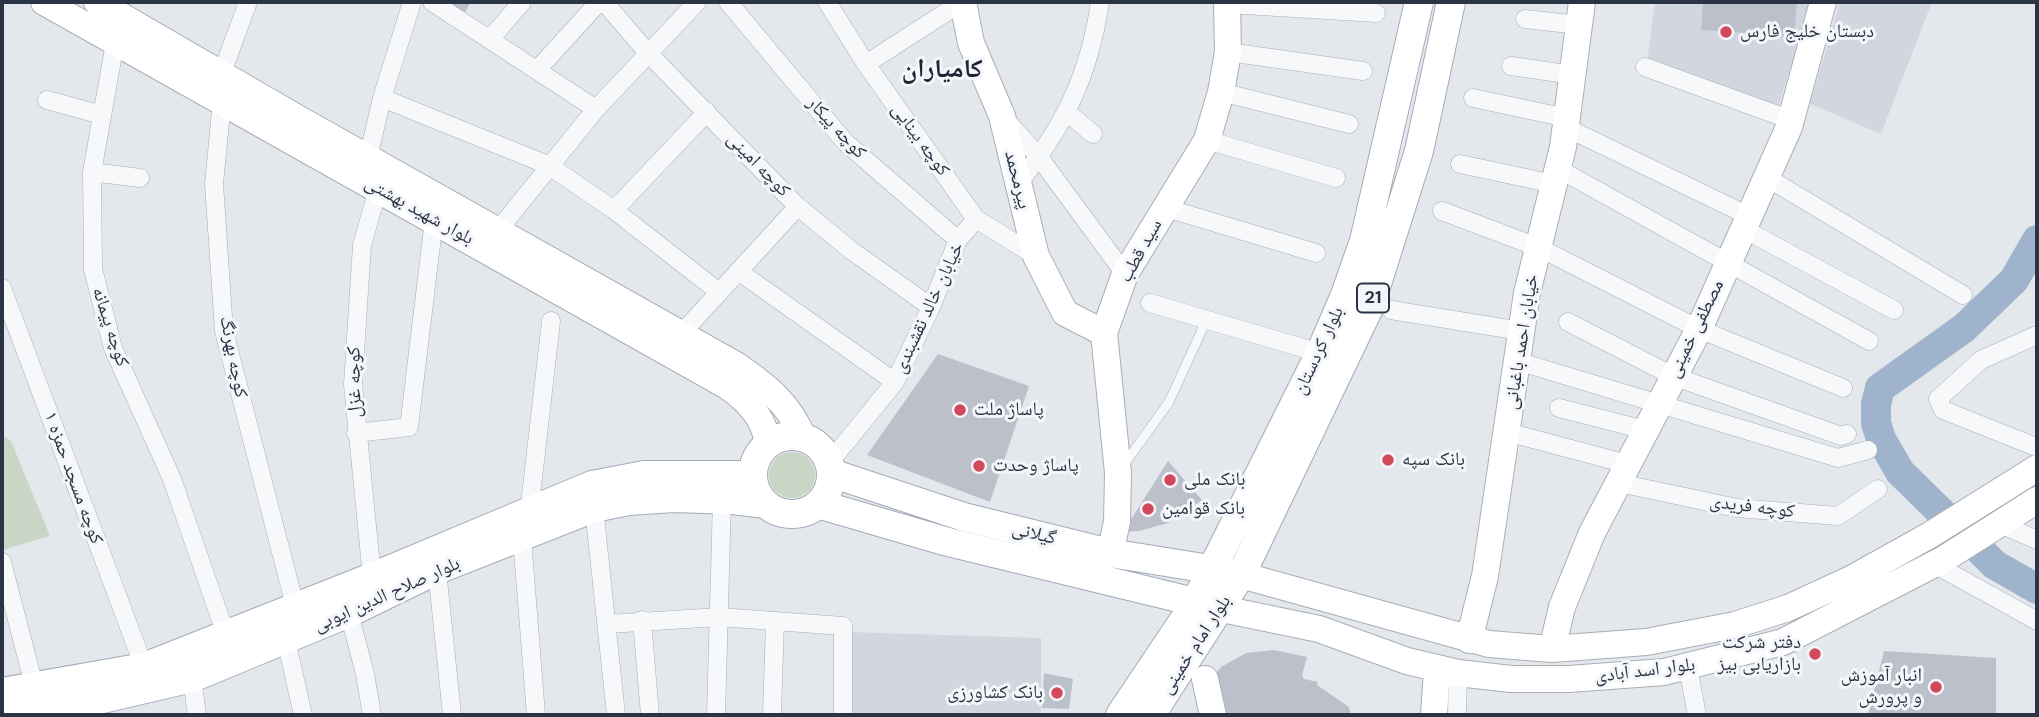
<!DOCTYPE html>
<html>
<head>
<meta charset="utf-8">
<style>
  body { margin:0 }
  #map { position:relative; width:2039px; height:717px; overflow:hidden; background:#e4e7ec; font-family:"DM Sans",sans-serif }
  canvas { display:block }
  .frame { position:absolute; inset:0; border:4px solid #2b3445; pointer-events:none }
</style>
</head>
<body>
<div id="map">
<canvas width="2039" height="717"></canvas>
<div class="frame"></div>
</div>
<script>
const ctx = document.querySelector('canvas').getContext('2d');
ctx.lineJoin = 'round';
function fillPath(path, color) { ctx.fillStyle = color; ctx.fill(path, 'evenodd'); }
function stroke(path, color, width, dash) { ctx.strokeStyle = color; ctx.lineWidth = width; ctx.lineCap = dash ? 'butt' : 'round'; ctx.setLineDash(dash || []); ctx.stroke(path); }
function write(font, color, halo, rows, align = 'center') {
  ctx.font = font + ' "DM Sans","Noto Naskh Arabic",sans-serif'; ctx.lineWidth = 6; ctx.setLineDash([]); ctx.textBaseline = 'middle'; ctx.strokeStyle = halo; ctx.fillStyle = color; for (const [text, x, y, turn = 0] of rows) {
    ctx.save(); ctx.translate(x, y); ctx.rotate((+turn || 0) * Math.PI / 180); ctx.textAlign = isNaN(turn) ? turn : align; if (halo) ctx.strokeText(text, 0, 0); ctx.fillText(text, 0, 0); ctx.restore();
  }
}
const built = new Path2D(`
  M1655 2H1810L1778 108 1647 62Z
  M1840 2H1932L1881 134 1810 104Z
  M849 632 1041 638V715H847Z`);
const green = new Path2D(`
  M2 435 11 441 50 536 2 550Z
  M769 475a23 23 0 1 1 46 0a23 23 0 1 1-46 0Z`);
const river = new Path2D(`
  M2037 240 2014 280 1964 328 1880 388 1876 404V423L1881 439 1900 472 1995 565 2037 589`);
const building = new Path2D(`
  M445 2H471L464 14Z
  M1703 2H1797L1794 36 1701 30Z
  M938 354 1029 386 990 502 867 455Z
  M1168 461 1202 500 1168 523 1139 531 1123 532Z
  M1274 650 1307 657 1302 675 1304 679 1318 682 1317 685 1349 707 1351 715H1225L1216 674 1221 667 1246 653Z
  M1884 651 1996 658V715H1868Z
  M1044 673 1073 679 1069 709 1042 708Z`);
const lane = new Path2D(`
  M1123 466 1169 402 1206 321`);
const street = new Path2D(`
  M432 2 596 109
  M604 2 647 52 797 206 852 251 931 307
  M728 2 845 142 958 240
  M827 2 866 64 976 219 1036 256
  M1228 4 1376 13
  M1525 19 1579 25
  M490 39 522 2
  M115 43 92 172 93 269 113 348 172 479 226 635
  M1228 52 1363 71
  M866 64 962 2
  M1511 66 1573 75
  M1645 67 1791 120
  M537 70 599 2
  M222 73 248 2
  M1221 92 1349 124
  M382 98 548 165 614 210 719 292
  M1473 98 1567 118
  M47 100 102 115
  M222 101 214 184 224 331 295 606
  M1068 113 1093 134
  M1005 119 1039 157 1125 274
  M1565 127 1749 216
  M1207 140 1336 178
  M368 158 382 98 412 2
  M1460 164 1554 184
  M1555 167 1869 341
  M92 172 140 178
  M1766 177 1963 295
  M1017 185C1064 127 1089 76 1100 2
  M1166 208 1316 253
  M614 210 707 112
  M1442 211 1540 248 1699 329 1843 388
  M1742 228 1894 310
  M499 229 596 109 697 2
  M738 271 895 382
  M2 288 144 667
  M1150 303 1320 353
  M1391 310 1521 331
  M1568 322 1673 376 1841 436 1847 434
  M681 334 790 215
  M1517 361 1838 458 1868 450
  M1559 408 1645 430
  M1507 432 1627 464
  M356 433 409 427 434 220
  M2036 447 1943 410 1938 399 1981 360 2037 335
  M829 463 895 382 931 307 958 240 976 219
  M1619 483 1737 508 1838 516 1878 489
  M594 508 616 715
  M529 513 551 321
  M2000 524 2037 540
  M522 538 536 715
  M2 562 35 689
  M1934 564 2037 621
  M437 570 452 715
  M372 577 353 384 362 245 378 189
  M349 613 365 674 372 715
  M642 620 650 715
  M608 624 719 617 843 626V715
  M286 640 303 715
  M1688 668 1697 715
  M192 678 197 715
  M716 715 722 500
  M772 715 775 621
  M1457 715 1458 673`);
const secondary = new Path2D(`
  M44 2 727 386C749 401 765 419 768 445
  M97 2 299 119 736 365C766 386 790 404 803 438
  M963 2 971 43 1002 116 1036 256 1065 313 1104 333
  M1110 553 1117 522 1118 473 1104 333 1125 274 1207 140 1221 92 1228 52 1227 2
  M1241 575 1489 644 1552 649 1646 642 1735 625 1788 608 1851 579 1930 535 2037 468
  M1222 609 1319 629 1407 661 1458 673 1511 679H1569L1664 672 1783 642 1944 559 2037 500
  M1469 640 1485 576 1527 293 1563 147 1582 2
  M1552 649 1562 607 1592 533 1699 329 1789 127 1823 2
  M1205 679 1213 715
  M1434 715 1437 669`);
const primary = new Path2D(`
  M753 475a39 39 0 1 1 78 0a39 39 0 1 1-78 0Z
  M831 473 964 517 1110 553 1228 572
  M818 504 948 542 1211 606
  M2 692 144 667 372 577 592 485 644 475H753
  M10 715 60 709 192 678 349 613 437 570 594 508 629 501 674 498 733 500 766 504
  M1120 715 1195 603 1320 353 1345 295 1364 241 1419 2
  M1151 715 1241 575 1370 306 1419 151 1451 2`);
const markers = [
  [1726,32,7,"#d1495b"],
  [960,410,7,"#d1495b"],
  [1388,460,7,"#d1495b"],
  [979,466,7,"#d1495b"],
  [1170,480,7,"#d1495b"],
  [1148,509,7,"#d1495b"],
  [1815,654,7,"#d1495b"],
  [1936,687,7,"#d1495b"],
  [1057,693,7,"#d1495b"]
];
const shields = [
  [1373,298,32]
];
const shieldNames = [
  ["21",1373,298]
];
const poiNames = [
  ["دبستان خلیج فارس",1740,32],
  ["پاساژ ملت",974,410],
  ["بانک سپه",1402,460],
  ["پاساژ وحدت",993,466],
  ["بانک ملی",1184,480],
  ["بانک قوامین",1162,509],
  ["دفتر شرکت",1801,643,"right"],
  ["بازاریابی بیز",1801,665,"right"],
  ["انبار آموزش",1922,676,"right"],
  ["و پرورش",1922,698,"right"],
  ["بانک کشاورزی",1043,693,"right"]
];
const streetNames = [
  ["کوچه پیکار",836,128,47],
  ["کوچه بینایی",920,140,54],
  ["کوچه امینی",758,165,46],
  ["پیرمحمد",1017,180,76],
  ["بلوار شهید بهشتی",419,211,29],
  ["سید قطب",1141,251,-61],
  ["خیابان خالد نقشبندی",929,308,-65],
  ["کوچه پیمانه",110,327,72],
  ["مصطفی خمینی",1696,329,-64],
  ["خیابان احمد باغبانی",1522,342,-81],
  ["بلوار کردستان",1319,351,-65],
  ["کوچه بهرنگ",233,357,79],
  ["کوچه غزل",355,382,-91],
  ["کوچه مسجد حمزه ۱",73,478,70],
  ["کوچه فریدی",1752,507,7],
  ["گیلانی",1034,534,14],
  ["بلوار صلاح الدین ایوبی",387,595,-24],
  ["بلوار امام خمینی",1196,645,-57],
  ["بلوار اسد آبادی",1645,671,-7]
];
const districtNames = [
  ["کامیاران",942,70]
];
fillPath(built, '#d2d6de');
fillPath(green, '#c9d6c5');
stroke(river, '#9fb4cc', 30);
fillPath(building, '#bbc0ca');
stroke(lane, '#a9aeb7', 10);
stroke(street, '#a9aeb7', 19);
stroke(secondary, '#a9aeb7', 28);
stroke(primary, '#a3abb8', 30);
stroke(lane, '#f7f8fa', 9);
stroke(street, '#f7f8fa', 18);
stroke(secondary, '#fff', 26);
stroke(primary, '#fff', 28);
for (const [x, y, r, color] of markers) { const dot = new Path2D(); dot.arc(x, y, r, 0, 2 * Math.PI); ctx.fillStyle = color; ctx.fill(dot); stroke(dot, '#f4f6f9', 2.5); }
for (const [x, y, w] of shields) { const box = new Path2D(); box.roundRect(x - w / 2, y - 14.5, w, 29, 5); ctx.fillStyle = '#f4f6f9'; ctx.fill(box); stroke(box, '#2b3445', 2); }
write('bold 18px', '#2b3445', null, shieldNames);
write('19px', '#2b3445', '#f4f6f9', poiNames, 'left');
write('19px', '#2b3445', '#f4f6f9', streetNames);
write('bold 26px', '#1d2536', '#f4f6f9', districtNames);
</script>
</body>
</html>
